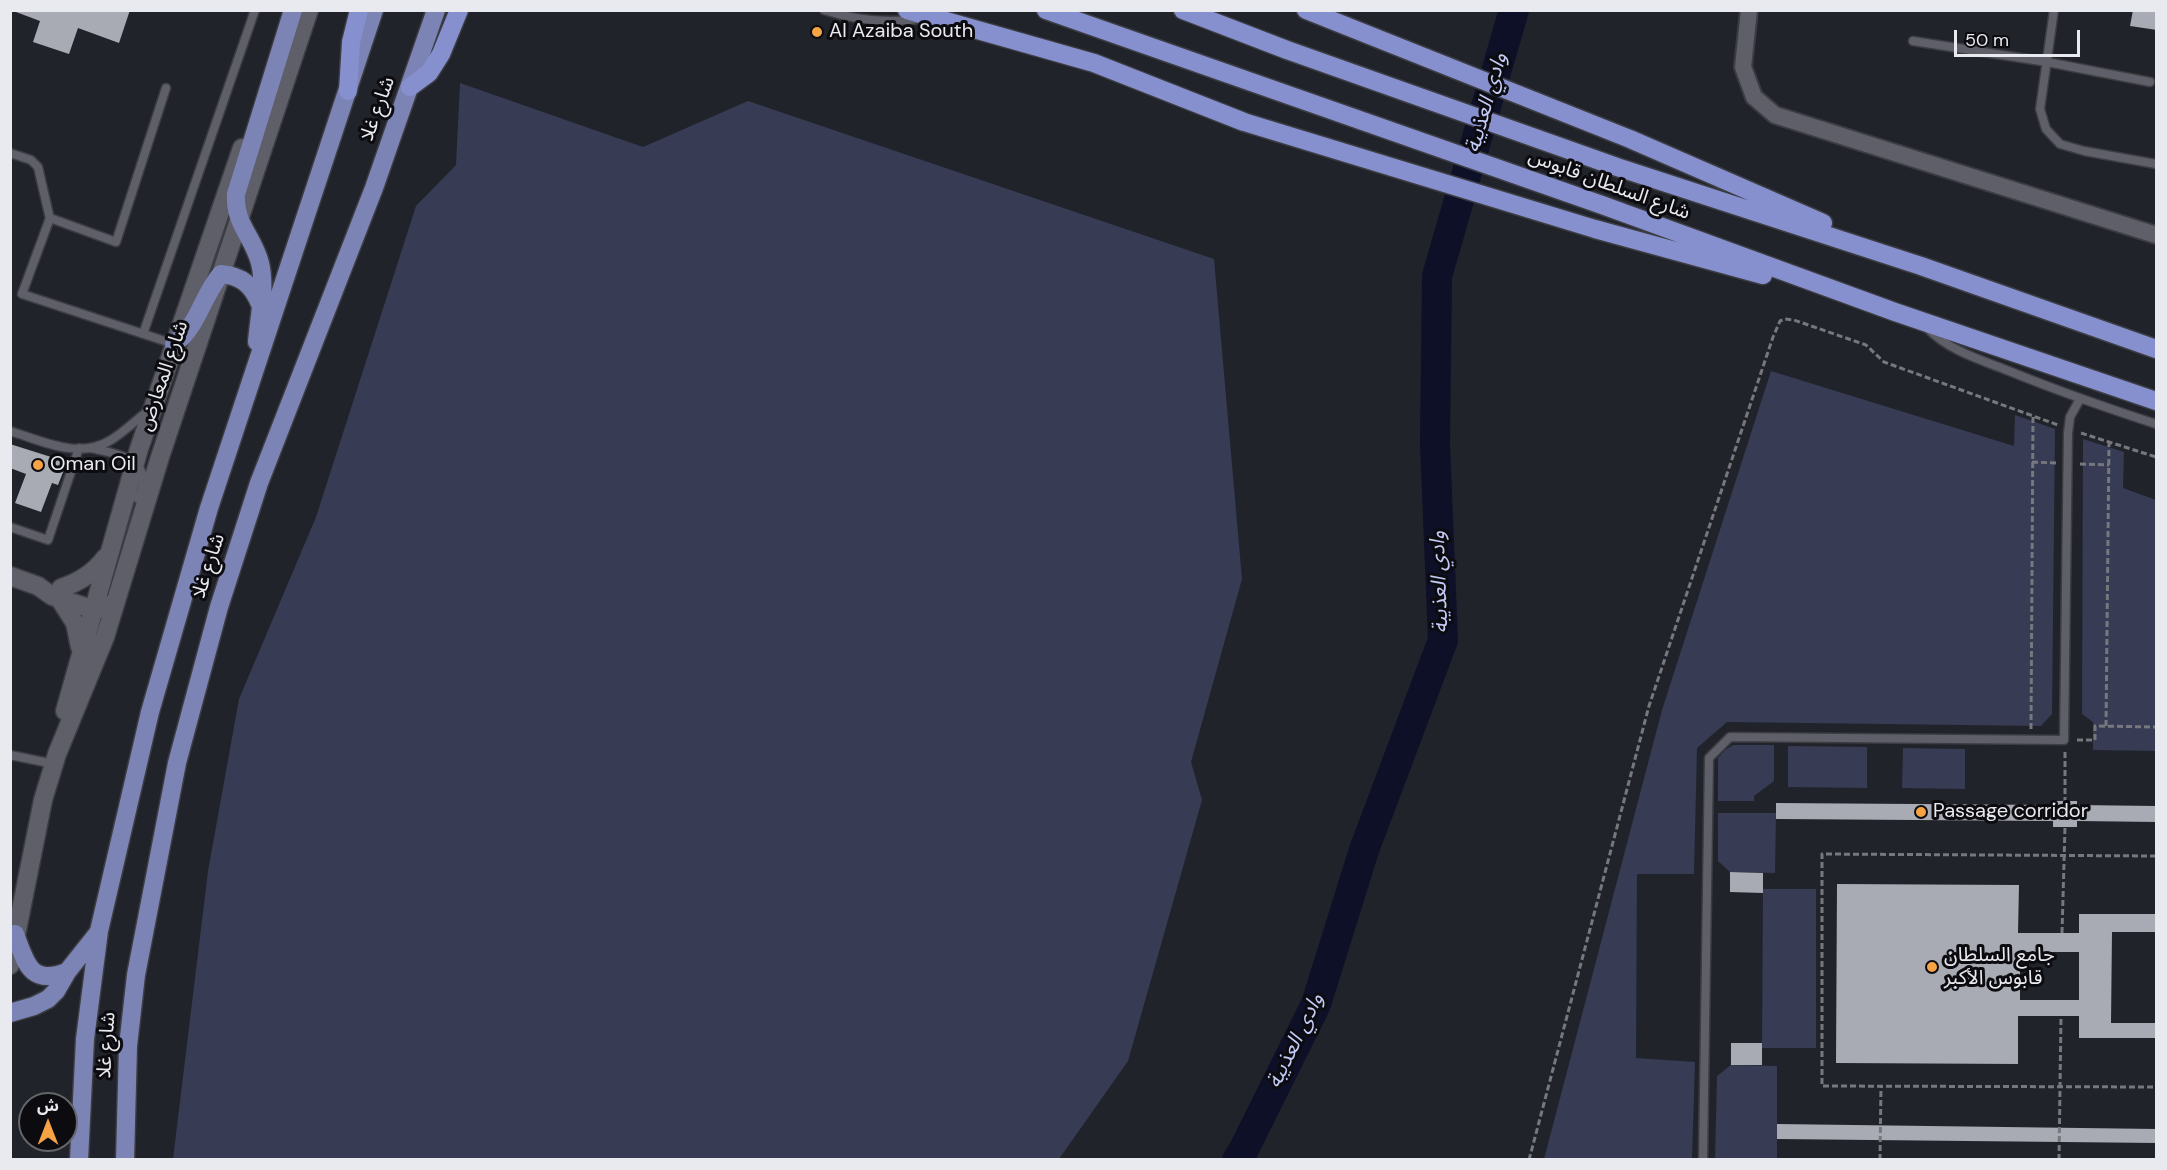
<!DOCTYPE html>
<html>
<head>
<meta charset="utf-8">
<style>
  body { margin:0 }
  #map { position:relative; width:2167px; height:1170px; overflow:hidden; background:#21232a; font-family:"DM Sans","Noto Sans Arabic",sans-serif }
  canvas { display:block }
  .frame { position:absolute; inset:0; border:12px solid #e9eaef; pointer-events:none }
  .north { position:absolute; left:18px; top:1092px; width:60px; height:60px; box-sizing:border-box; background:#0c0c10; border:2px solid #646569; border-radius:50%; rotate:0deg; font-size:16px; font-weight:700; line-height:24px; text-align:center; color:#e9eaef }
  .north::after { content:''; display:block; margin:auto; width:21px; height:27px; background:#f5a345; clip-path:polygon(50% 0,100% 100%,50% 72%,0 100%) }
  .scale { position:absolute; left:1954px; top:30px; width:126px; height:27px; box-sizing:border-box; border:3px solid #e9eaef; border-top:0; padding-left:8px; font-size:18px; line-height:21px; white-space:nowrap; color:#e9eaef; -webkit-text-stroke:4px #0c0c10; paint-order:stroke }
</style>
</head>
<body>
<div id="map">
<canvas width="2167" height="1170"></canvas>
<div class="frame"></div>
<div class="north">ش</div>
<div class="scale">50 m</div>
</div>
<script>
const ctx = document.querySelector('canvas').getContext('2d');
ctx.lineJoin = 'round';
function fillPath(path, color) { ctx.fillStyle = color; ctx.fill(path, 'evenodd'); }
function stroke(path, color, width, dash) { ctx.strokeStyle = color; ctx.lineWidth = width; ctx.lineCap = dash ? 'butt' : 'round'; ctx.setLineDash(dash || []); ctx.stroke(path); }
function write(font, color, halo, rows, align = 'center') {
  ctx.font = font + ' "DM Sans","Noto Sans Arabic",sans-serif'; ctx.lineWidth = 6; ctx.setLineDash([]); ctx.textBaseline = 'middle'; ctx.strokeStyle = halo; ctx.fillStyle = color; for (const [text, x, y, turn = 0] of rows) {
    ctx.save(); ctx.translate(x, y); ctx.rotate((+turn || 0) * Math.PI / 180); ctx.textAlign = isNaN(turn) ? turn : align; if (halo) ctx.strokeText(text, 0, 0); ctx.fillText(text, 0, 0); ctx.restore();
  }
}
const green = new Path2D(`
  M460 83 643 147 748 101 1214 259 1242 579 1191 762 1202 800 1128 1061 1059 1159H173L208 871 239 699 316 517 416 206 456 165Z
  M1771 371 2014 446 2015 415 2055 429 2052 714 2041 726 1727 722 1697 748 1694 874H1637L1636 1058 1695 1062 1692 1159H1544L1662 710Z
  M2083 439 2124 452 2123 488 2156 500V751L2093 750V722L2082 714Z
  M1733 745H1774V781L1754 796V801H1718V758L1725 750Z
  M1788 746 1867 747V788L1788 787Z
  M1903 748 1965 749V789L1902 788Z
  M1718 813H1776L1775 873 1730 872 1718 861Z
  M1763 889H1816V1048H1762Z
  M1731 1065 1777 1066V1159L1715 1160 1717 1076Z`);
const river = new Path2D(`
  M1237 1160 1243 1151 1316 1004 1364 850 1443 640 1435 444 1437 276 1514 10`);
const building = new Path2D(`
  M16 10H130L119 43 78 28 69 54 33 42 40 21 16 12Z
  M2133 10H2157V30L2130 26Z
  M10 444 67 462 58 485 52 483 41 512 15 503 26 474 10 468Z
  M2053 801H2077V805L2157 806V822L2077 821V827H2053V821L1776 819V803L2053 805Z
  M1730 872 1763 873V893L1730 892Z
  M1837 884 2019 885 2018 933H2079V914H2157V932H2112L2111 1023H2157V1038H2079V1016H2018V1064L1836 1063ZM2020 952H2079V1000H2020Z
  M1731 1043H1762V1065H1731Z
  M1777 1124 2157 1129V1143L1777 1139Z`);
const path = new Path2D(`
  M2081 433 2156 457
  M2032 462 2056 463
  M2080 464 2109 465
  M2106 726 2109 442
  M2031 729 2033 416
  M2077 740H2095V726L2156 727
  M2065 752V801
  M2156 856 1822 854V1086L2156 1087
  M2062 933 2065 827
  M1529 1160 1649 706 1773 337 1780 321 1785 319 1794 320 1866 345 1884 362 2058 425
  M1880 1160 1881 1086
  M2059 1160 2061 1016`);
const service = new Path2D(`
  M824 10C855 20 886 24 918 19
  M2054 10 2040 109 2046 129 2060 144 2084 151 2156 164
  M1913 41 2047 62 2150 82
  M166 88 116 242 50 218 22 294 174 344
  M10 153 31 160 38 167 50 219
  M1928 329C1950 351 1981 360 2009 371 2058 391 2107 408 2156 424
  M143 334 255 10
  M10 431C42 441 79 460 111 440 124 432 136 420 148 411
  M90 448C108 452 143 456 143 480 143 486 140 493 138 499
  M10 527 48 540 79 448
  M10 755 54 764
  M1703 1160 1709 758 1730 737 2064 740 2068 433 2070 417 2080 399`);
const minor = new Path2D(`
  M1749 10 1743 67 1754 97 1775 115 2156 235`);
const tertiary = new Path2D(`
  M10 576 38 586 52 596 92 609 102 608 109 605`);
const secondary = new Path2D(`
  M61 588C80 582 94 573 106 557
  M59 598 75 623 80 647
  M65 711 139 449 242 148
  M10 965 43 800 57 754 105 637 160 457 309 10`);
const primary = new Path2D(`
  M257 342C259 317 266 288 260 263 253 236 234 224 236 194L293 10
  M174 344C198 327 202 296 221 274 242 276 252 285 260 304
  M15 934C26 963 30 986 67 972
  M10 1013 34 1006 48 999 56 991 67 972 98 933
  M79 1160 85 1039 99 931 150 712 209 508 374 10
  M125 1160 128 1046 136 975 177 763 219 607 259 483 374 188 436 10`);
const trunk = new Path2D(`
  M907 10 1094 63 1244 122 1595 229 1763 275
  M1046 10 1602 205 1895 312 2156 401
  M1183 10 1287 50 1617 167 1921 266 2156 349
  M1306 10 1630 139 1823 223
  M410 87 429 73 441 54 459 10
  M348 91 351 42 359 10`);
const markers = [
  [817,32,6,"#f5a345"],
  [38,465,6,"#f5a345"],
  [1921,812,6,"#f5a345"],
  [1932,967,6,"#f5a345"]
];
const poiNames = [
  ["Al Azaiba South",829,32],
  ["Oman Oil",50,465],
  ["Passage corridor",1933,812],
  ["جامع السلطان",1944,956],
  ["قابوس الأكبر",1944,979]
];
const streetNames = [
  ["شارع غلا",378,109,-70],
  ["شارع السلطان قابوس",1609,185,20],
  ["شارع المعارض",164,376,-71],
  ["شارع غلا",209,566,-72],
  ["شارع غلا",107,1045,-86]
];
const waterNames = [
  ["وادي العذيبة",1487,103,-74],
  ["وادي العذيبة",1440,582,-92],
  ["وادي العذيبة",1296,1041,-64]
];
fillPath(green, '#373b53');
stroke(river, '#0e1028', 30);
fillPath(building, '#a8aab4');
stroke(service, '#3c3d43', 11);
stroke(minor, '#3c3d43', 20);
stroke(tertiary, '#3c3d43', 21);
stroke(secondary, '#3c3d43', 21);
stroke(primary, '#3c3d43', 21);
stroke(trunk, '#3c3d43', 21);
stroke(path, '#76787e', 3, [6, 3]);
stroke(service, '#5e5f68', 8);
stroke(minor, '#5e5f68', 16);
stroke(tertiary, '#5e5f68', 18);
stroke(secondary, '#5e5f68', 18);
stroke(primary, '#7c84b5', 18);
stroke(trunk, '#8690cf', 18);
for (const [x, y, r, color] of markers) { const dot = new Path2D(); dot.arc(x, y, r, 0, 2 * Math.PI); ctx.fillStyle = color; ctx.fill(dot); stroke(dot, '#0c0c10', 2); }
write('20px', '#e9eaef', '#0c0c10', poiNames, 'left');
write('20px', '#e9eaef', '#0c0c10', streetNames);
write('italic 21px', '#c3cbf7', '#0c0c10', waterNames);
</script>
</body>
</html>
